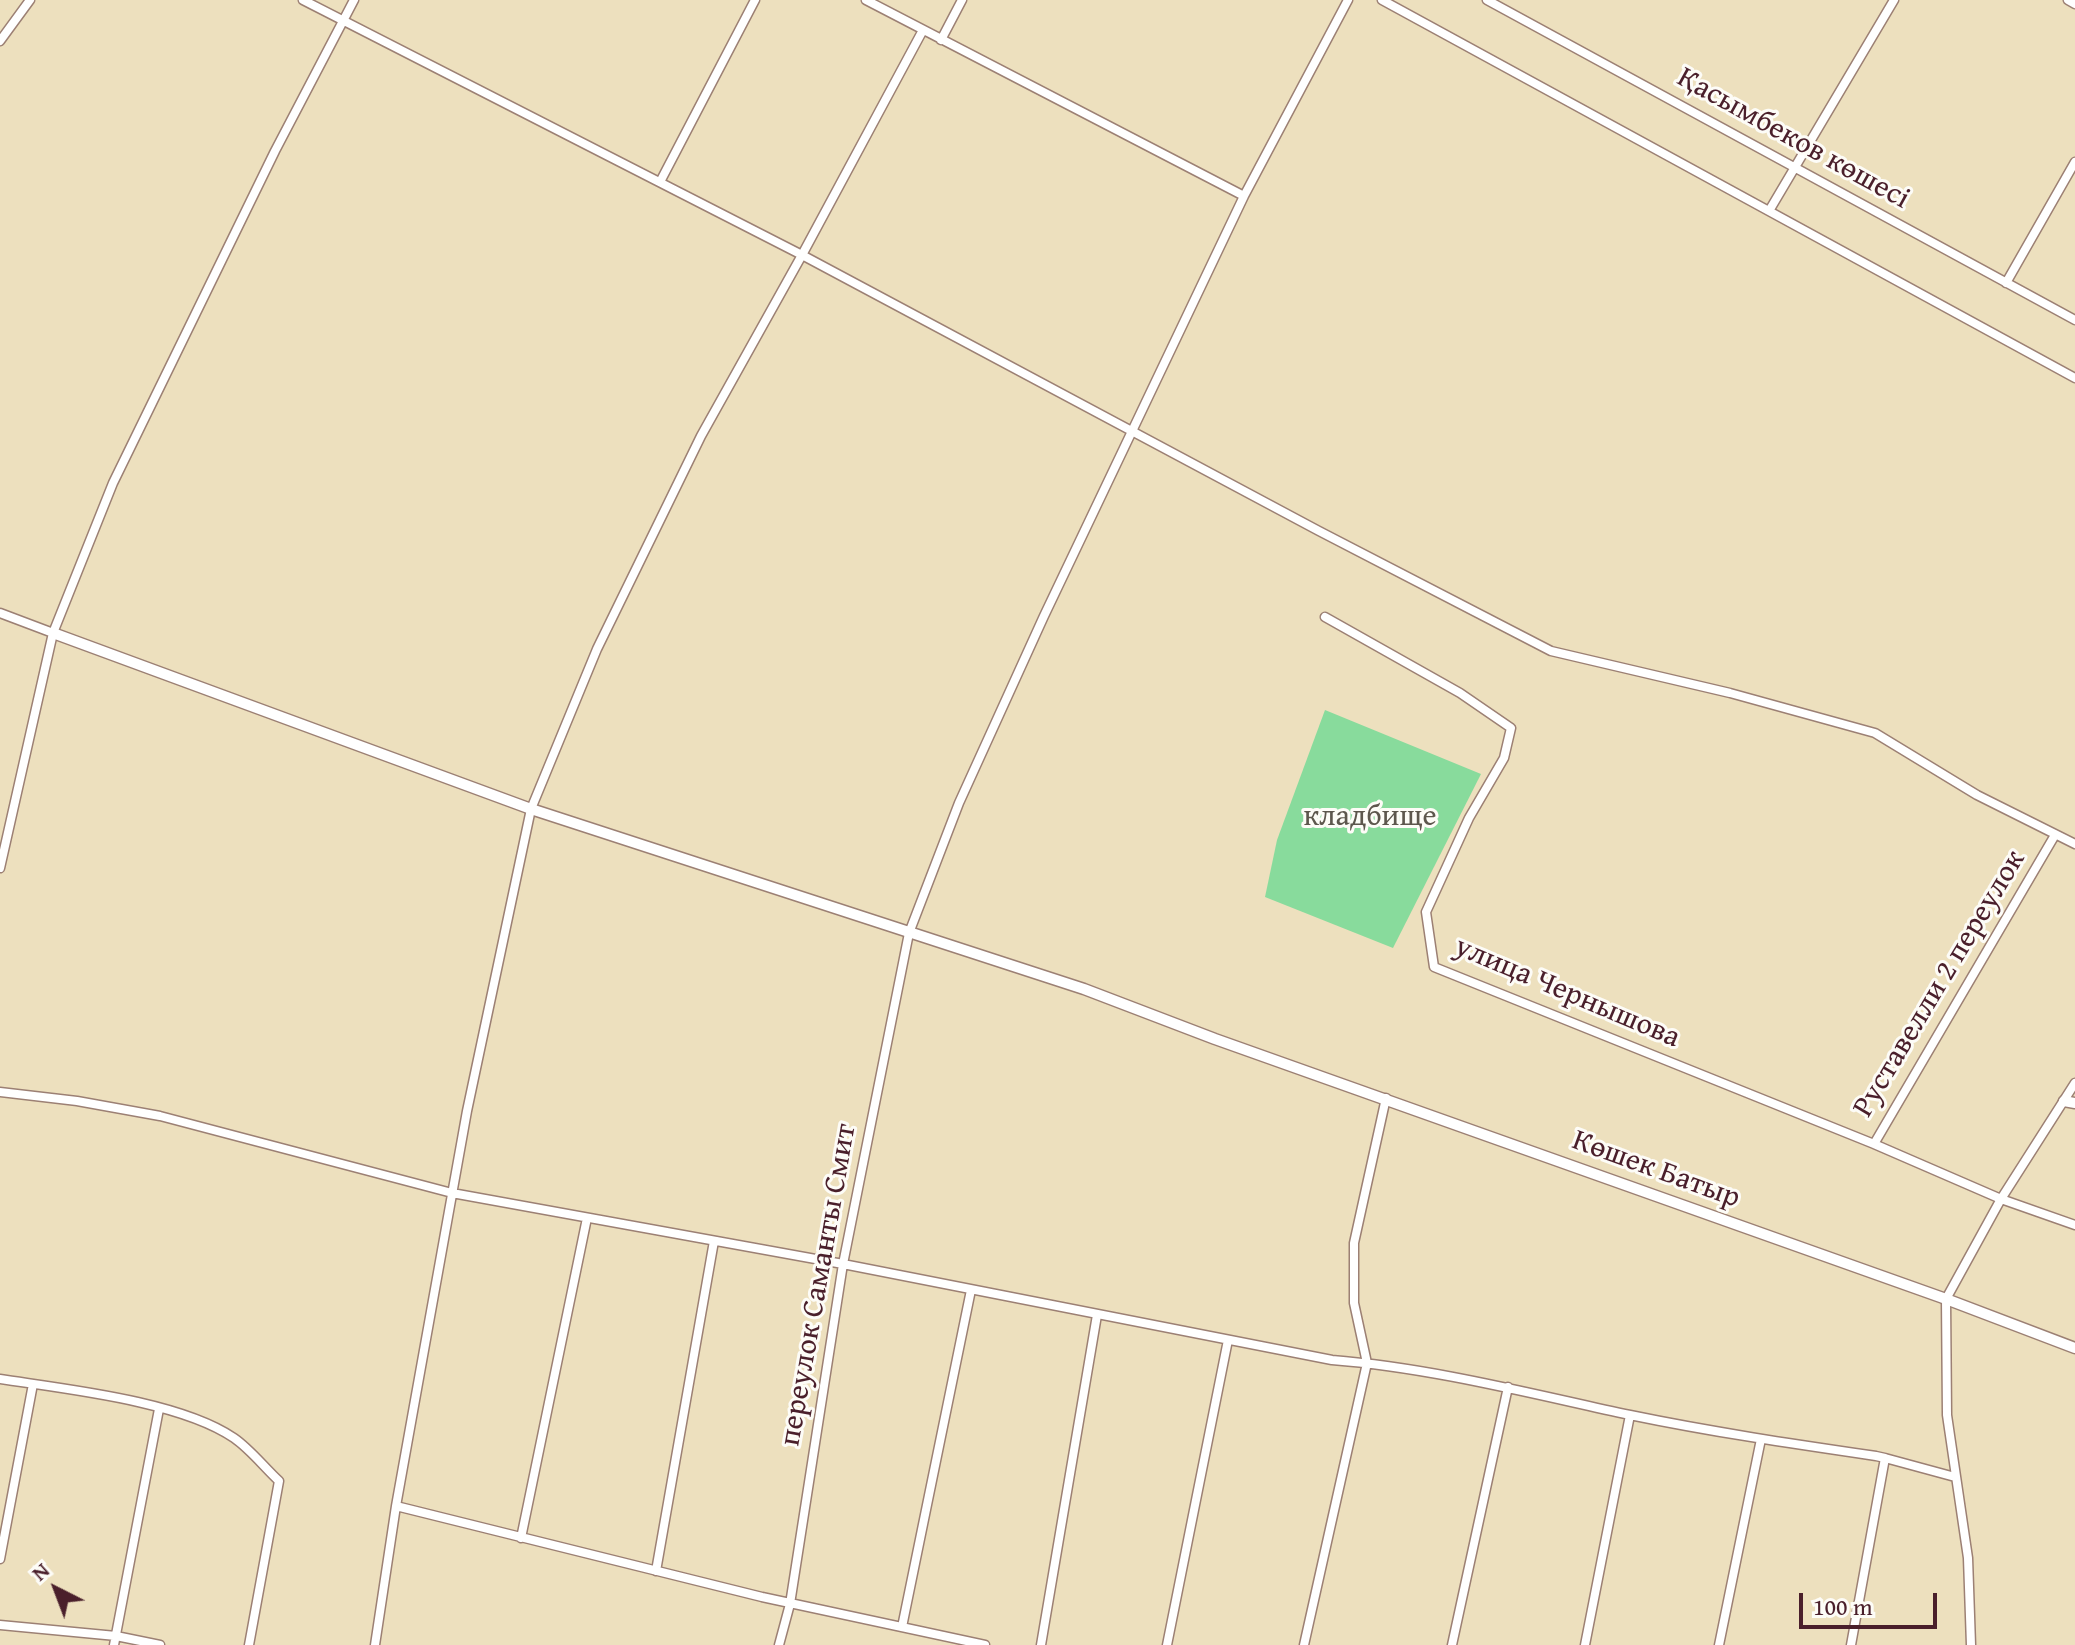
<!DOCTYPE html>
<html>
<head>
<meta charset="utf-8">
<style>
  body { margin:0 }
  #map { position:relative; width:2075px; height:1645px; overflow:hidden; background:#ede0be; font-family:"Gentium Book Plus",serif }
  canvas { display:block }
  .north { position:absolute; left:16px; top:1549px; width:80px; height:80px; -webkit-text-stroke:6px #fdfcf7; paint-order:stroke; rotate:318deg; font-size:22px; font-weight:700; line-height:32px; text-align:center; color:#4a1f2b }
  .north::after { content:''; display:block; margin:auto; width:28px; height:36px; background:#4a1f2b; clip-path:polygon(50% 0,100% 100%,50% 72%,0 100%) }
  .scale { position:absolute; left:1799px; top:1593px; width:138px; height:36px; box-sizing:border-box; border:4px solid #4a1f2b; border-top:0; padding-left:10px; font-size:24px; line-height:28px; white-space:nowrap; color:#4a1f2b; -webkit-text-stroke:6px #fdfcf7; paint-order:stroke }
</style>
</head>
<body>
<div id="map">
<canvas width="2075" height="1645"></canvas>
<div class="north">N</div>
<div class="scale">100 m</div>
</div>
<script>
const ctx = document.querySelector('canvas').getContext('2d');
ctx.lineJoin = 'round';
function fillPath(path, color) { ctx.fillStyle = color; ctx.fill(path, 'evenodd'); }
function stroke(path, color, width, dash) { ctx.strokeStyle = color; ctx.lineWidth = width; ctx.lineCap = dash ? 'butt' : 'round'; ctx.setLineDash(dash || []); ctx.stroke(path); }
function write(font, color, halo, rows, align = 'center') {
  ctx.font = font + ' "Gentium Book Plus",serif'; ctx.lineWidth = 6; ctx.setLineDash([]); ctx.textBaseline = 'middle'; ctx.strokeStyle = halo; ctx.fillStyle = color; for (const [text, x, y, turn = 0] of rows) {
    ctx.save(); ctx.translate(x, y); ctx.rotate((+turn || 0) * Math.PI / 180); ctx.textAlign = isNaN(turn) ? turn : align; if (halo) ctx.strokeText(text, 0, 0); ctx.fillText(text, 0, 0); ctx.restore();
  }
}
const green = new Path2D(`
  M1325 710 1481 774 1393 948 1265 897 1277 840Z`);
const minor = new Path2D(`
  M303 0 802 255 1319 531 1551 651 1730 693 1875 733 1977 795 2075 844
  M866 0 1244 196
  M1382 0 2075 378
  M1487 0 2075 320
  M2068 0 2075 4
  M941 40 962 0
  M0 41 30 0
  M660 182 755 0
  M1769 211 1894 0
  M2006 283 2075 162
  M0 613 53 633
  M1325 617 1460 693 1511 728 1504 758 1469 818 1426 912 1434 967 1874 1144 2001 1199 2075 1225
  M0 868 53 633 113 483 275 151 354 0
  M0 1092 77 1101 160 1116 452 1193 843 1264 1332 1360C1433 1368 1532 1394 1630 1415 1712 1432 1794 1444 1876 1456L1885 1458 1851 1645
  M1874 1144 2055 835
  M0 1379C65 1389 180 1401 234 1438 250 1449 264 1467 279 1481L249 1645
  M1885 1458 1955 1477
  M396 1506 762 1597 985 1645
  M521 1538 587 1218
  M0 1559 33 1384
  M656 1571 714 1241
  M0 1625 116 1636 160 1645
  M902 1627 971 1290
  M114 1645 159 1409
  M375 1645 396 1506 467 1111 531 809 597 649 701 436 802 255 923 30
  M779 1645 790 1604 843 1264 909 933 959 803 1044 616 1244 196 1348 0
  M1041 1645 1097 1315
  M1167 1645 1228 1340
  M1304 1645 1367 1363 1354 1303V1243L1386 1098
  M1452 1645 1508 1387
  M1585 1645 1630 1415
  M1719 1645 1761 1439
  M1971 1645 1968 1558 1947 1415 1946 1299 2001 1199 2075 1083`);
const tertiary = new Path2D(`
  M53 633 531 809 1084 989 1215 1039 1946 1299 2075 1348
  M2064 1101 2075 1103`);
const streetNames = [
  ["Қасымбеков көшесі",1793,139,29],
  ["Руставелли 2 переулок",1940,984,-59],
  ["улица Чернышова",1567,993,23],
  ["Көшек Батыр",1656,1170,20],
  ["переулок Саманты Смит",819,1285,-80]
];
const parkNames = [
  ["кладбище",1370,817]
];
fillPath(green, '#88db9c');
stroke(minor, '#9c8074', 11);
stroke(tertiary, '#9c8074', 13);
stroke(minor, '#fff', 8);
stroke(tertiary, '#fff', 10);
write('30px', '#4a1f2b', '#fdfcf7', streetNames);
write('30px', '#5d574d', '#fdfcf7', parkNames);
</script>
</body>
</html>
